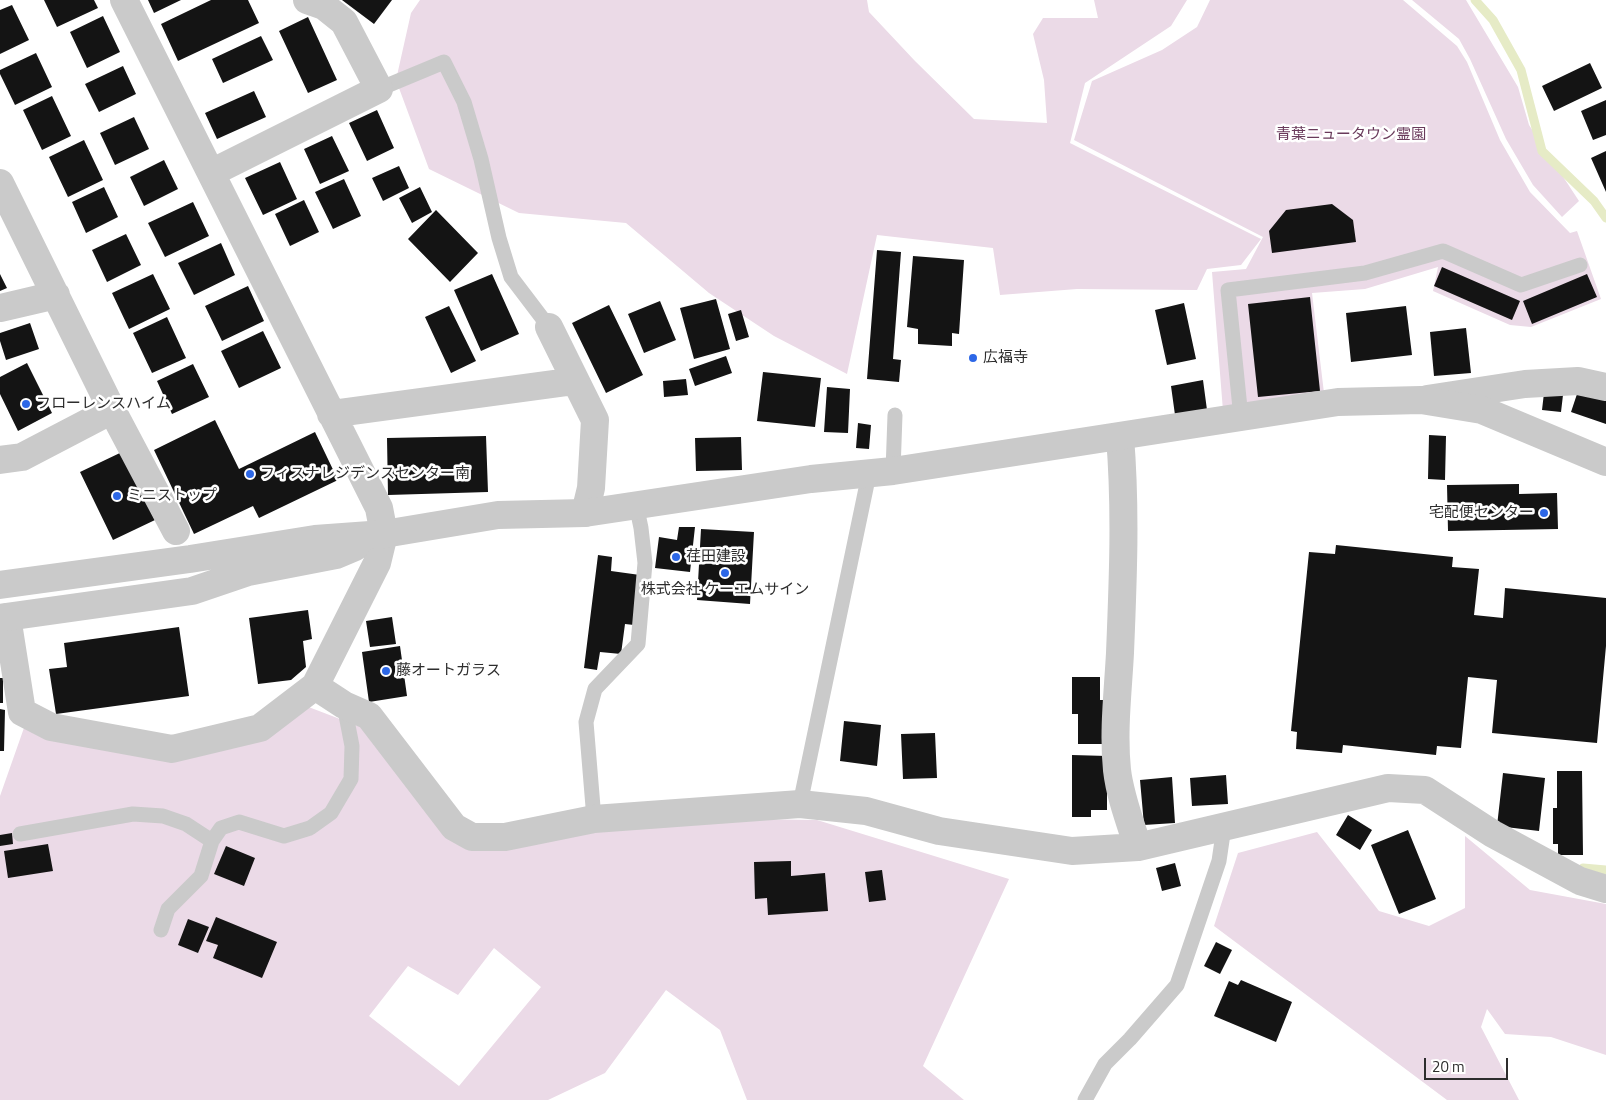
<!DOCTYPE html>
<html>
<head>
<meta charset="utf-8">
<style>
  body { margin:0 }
  #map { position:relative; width:1606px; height:1100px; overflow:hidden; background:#fff; font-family:"Titillium Web",sans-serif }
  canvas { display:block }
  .scale { position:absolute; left:1424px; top:1058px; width:84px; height:22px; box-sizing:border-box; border:2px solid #2d2d2d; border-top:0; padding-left:6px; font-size:15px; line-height:18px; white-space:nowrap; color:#2d2d2d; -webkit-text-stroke:4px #fff; paint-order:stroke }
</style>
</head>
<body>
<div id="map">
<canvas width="1606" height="1100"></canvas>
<div class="scale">20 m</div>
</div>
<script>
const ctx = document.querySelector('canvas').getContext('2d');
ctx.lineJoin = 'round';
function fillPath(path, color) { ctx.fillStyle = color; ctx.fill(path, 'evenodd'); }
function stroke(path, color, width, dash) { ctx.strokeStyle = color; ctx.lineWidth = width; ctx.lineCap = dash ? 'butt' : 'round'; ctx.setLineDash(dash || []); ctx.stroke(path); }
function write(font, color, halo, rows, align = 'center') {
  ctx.font = font + ' "Titillium Web","Noto Sans JP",sans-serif'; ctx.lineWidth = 5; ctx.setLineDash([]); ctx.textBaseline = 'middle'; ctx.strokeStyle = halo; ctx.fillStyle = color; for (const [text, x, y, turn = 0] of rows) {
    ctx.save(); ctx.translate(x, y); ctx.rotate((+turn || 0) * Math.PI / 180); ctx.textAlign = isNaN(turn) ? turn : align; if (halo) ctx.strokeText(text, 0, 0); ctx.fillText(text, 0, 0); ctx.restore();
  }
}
const green = new Path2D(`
  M420 0H867L869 12 915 61 974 119 1047 123 1044 80 1033 34 1043 18H1098L1094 0H1187L1171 26 1085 83 1070 143 1261 239 1241 265 1207 269 1197 290 1077 289 1000 295 993 248 877 235 847 374 774 336 709 293 626 223 519 213 429 169 396 80 411 13Z
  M1210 0H1403L1457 46 1467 62 1500 140 1530 192 1570 233 1577 231 1601 299 1531 327 1510 325 1433 291 1438 267 1365 289 1312 293 1324 393 1223 411 1212 272 1246 269 1263 237 1074 140 1092 81 1162 50 1197 27Z
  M1412 0H1466L1518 87 1529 125 1579 201 1562 217 1533 185 1506 139 1470 59 1459 39Z
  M306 706 366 729 442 824 611 825 677 818 817 820 1009 879 923 1066 964 1100H747L720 1030 666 990 605 1073 548 1100H0V796L25 725 145 750ZM494 948 541 987 459 1086 369 1016 408 966 458 995Z
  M1317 832 1379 911 1429 926 1465 908V836L1530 890 1606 904V1055L1551 1037 1505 1034 1487 1009 1481 1027 1519 1100H1447L1214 926 1238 853Z`);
const stream = new Path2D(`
  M1475 0 1493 20 1521 70 1542 151 1594 201 1606 218
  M1583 868 1606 870`);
const building = new Path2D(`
  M44 0H94L98 8 57 27Z
  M148 0H181L154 13Z
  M211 0H248L259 23 178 61 161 24Z
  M342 0H392L374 24Z
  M12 5 29 40 0 54V10Z
  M103 16 120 52 87 68 70 32Z
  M308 17 337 80 308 93 279 31Z
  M261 36 273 60 223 83 212 59Z
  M36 53 52 87 15 105 0 74V70Z
  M1590 63 1602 88 1554 111 1542 86Z
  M123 66 136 94 99 112 85 84Z
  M254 91 266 117 217 139 205 113Z
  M52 96 71 136 42 150 23 110Z
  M1606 100V135L1593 140 1581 111Z
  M377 110 394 148 367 161 349 123Z
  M134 117 149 149 115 165 100 133Z
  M332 136 349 171 320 184 304 149Z
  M84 140 103 180 68 197 49 157Z
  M1606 151V192L1591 158Z
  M164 160 178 189 144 206 130 177Z
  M280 162 297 199 263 215 245 178Z
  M399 166 409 188 383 201 372 178Z
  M344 179 361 216 333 229 315 192Z
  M104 187 118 217 86 233 72 202Z
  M420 187 432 212 412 223 399 198Z
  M304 200 319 232 290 246 275 214Z
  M193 202 209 236 165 257 148 223Z
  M1332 204 1353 220 1356 242 1272 253 1269 231 1286 210Z
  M436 210 478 253 450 282 408 239Z
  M126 234 141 265 107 282 92 250Z
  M221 243 235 275 194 295 178 263Z
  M877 250 901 252 893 359 901 360 899 382 867 379Z
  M913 256 964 260 959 334 952 333V346L918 344V329L907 327Z
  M1442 267 1520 301 1512 320 1434 286Z
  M0 274 7 288 0 291Z
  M153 274 170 309 129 329 112 293Z
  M492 274 519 334 481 351 454 290Z
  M1587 274 1597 297 1532 324 1523 301Z
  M248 286 264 321 222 341 205 306Z
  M1310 297 1320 391 1258 397 1248 304Z
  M716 299 730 349 694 359 680 308Z
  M660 301 676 340 644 353 628 314Z
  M1184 303 1196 359 1167 365 1155 310Z
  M609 305 643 375 606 393 572 323Z
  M449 306 476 361 451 373 425 317Z
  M1406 306 1412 355 1351 362 1346 313Z
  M741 310 749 337 736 341 728 314Z
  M167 317 186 358 152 373 133 333Z
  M30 323 39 349 6 360 0 341V333Z
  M1466 328 1471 373 1434 376 1430 332Z
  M263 331 281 368 239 388 221 351Z
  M726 356 732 373 695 386 689 369Z
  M27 363 52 413 18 431 0 394V377Z
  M193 364 209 397 172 414 157 381Z
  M763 372 821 378 815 427 757 421Z
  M686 379 688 395 664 397 663 381Z
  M1203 380 1207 410 1175 415 1171 386Z
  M827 387 850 389 848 433 824 432Z
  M1578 391 1606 400V424L1571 412Z
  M1544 393 1563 395 1561 412 1542 410Z
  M215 420 239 469 315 432 338 480 259 518 253 506 194 534 154 450Z
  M858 423 871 425 869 449 856 448Z
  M1429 435 1446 436 1445 480 1428 479Z
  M486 436 488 492 388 495 387 438Z
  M741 437 742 470 696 471 695 438Z
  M122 452 155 520 113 540 80 472Z
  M1519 484V494L1557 493 1558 529 1448 531 1447 485Z
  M679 527H695L690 572 655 568 659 537 677 540Z
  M701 529 754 532 750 604 697 600Z
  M1336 545 1453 557 1452 567 1479 569 1474 615 1503 618 1505 588 1606 598V646L1597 743 1492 733 1497 680 1468 677 1461 748 1437 746 1436 755 1343 745 1342 753 1296 749 1297 732 1291 731 1309 552 1335 554Z
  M598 555 612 557 611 571 640 575 634 625 625 624 621 654 600 652 597 670 584 668Z
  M308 610 312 639 303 641 306 667 291 680 258 684 249 618Z
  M392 617 396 644 370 647 366 621Z
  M179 627 189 696 56 714 49 669 67 667 64 643Z
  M400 646 407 696 369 702 362 652Z
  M1072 677H1100V700H1107V744H1078V714H1072Z
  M0 678H3V703H0Z
  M0 709 5 710 4 751H0Z
  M844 721 881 725 877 766 840 761Z
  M935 733 937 778 903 779 901 734Z
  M1072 755 1107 756V810H1091V817H1072Z
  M1557 771H1582L1583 855H1558V844H1553V808H1557Z
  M1503 773 1545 778 1539 831 1497 826Z
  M1226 775 1228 804 1192 806 1190 778Z
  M1172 777 1175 823 1144 825 1140 780Z
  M1348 815 1372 830 1360 850 1336 835Z
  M1408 830 1436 899 1399 914 1371 845Z
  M12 833 13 844 0 846V835Z
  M48 844 53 871 8 878 4 851Z
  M226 846 255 858 244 886 214 874Z
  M791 861V876L825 873 828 911 768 915 767 898 755 899 754 862Z
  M1175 863 1181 886 1162 891 1156 868Z
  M882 870 886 900 869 902 865 872Z
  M216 917 277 942 262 978 213 958 218 945 206 941Z
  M188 919 209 927 198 953 178 945Z
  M1216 942 1232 950 1220 974 1204 966Z
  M1241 980 1292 1002 1276 1042 1214 1016 1229 981 1238 985Z`);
const service = new Path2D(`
  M379 89 444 62 464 102 481 159 499 238 511 277 549 327
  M1241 418 1228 290 1365 273 1443 251 1521 285 1580 265
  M893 471 895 415
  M800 804 869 474
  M594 819 586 722 595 689 638 644 645 563 641 528 636 504
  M20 834 133 814 163 816 186 824 212 841
  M161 930 168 909 201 876 212 841 221 828 239 822 284 836 310 828 331 813 351 779 352 746 344 705
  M1085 1100 1105 1064 1130 1039 1177 985 1219 861 1224 827`);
const minor = new Path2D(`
  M211 173 379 89 344 22 324 6 307 0
  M0 183 112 410 22 457 0 460
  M0 308 56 295
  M549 327 595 420 591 488 585 513
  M1427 399 1525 384 1578 381 1606 387
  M112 410 176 531
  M331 414 575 381
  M1120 437C1126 509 1123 580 1120 653 1118 691 1113 731 1117 770 1120 796 1130 822 1138 847
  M7 617 22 712 51 727 172 749 260 728 315 686 377 563 384 534 379 508 124 0
  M315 686 344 705 369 716 454 827 472 837H505L594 819 800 804 866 811 939 831 1072 851 1138 847 1388 788 1425 790 1493 834 1580 881 1606 889`);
const tertiary = new Path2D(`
  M0 585 190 559 315 539 384 534 498 515 585 513 811 479 893 471 1338 402 1421 400 1482 410 1606 462
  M0 618 192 591 248 572 336 555 355 547`);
const markers = [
  [973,358,5,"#2c67e7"],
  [26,404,5,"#2c67e7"],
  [250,474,5,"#2c67e7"],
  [117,496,5,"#2c67e7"],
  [1544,513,5,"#2c67e7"],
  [676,557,5,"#2c67e7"],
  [725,573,5,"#2c67e7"],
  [386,671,5,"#2c67e7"]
];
const parkNames = [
  ["青葉ニュータウン霊園",1351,135]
];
const poiNames = [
  ["広福寺",983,358],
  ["フローレンスハイム",36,404],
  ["フィスナレジデンスセンター南",260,474],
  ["ミニストップ",127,496],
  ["宅配便センター",1534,513,"right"],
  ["荏田建設",686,557],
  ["株式会社 ケーエムサイン",725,590,"center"],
  ["藤オートガラス",396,671]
];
fillPath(green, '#ebdae7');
stroke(stream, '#e6ebc6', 9);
fillPath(building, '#141414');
stroke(service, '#cacaca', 15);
stroke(minor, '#cacaca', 28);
stroke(tertiary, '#cacaca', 28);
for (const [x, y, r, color] of markers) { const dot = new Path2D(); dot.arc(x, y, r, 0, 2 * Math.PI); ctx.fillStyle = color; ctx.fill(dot); stroke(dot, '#fff', 2); }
write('15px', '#693a5b', '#fff', parkNames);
write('15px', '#2d2d2d', '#fff', poiNames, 'left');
</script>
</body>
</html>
